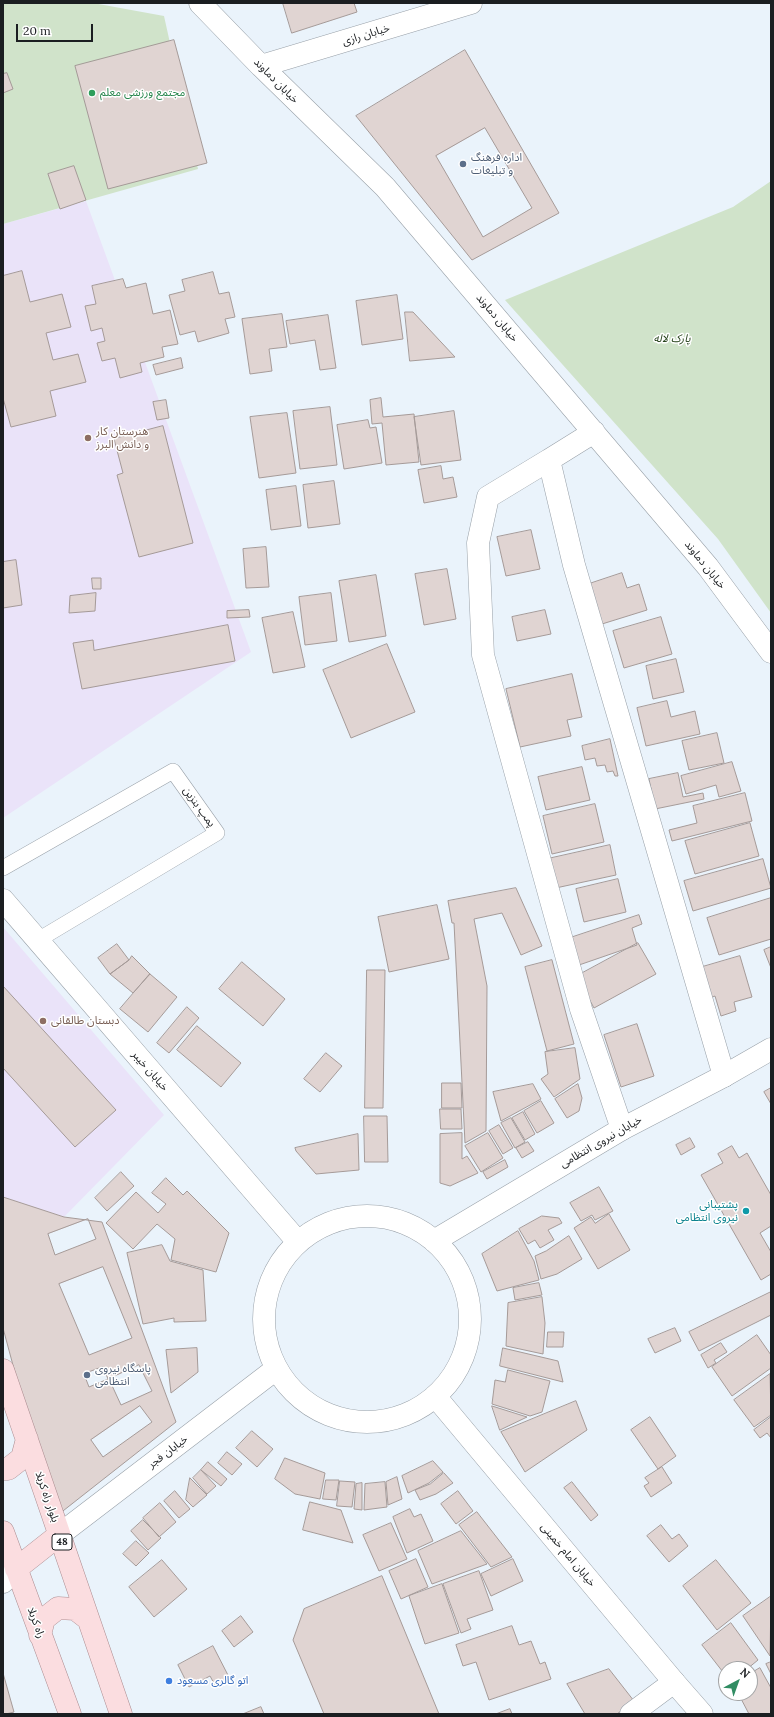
<!DOCTYPE html>
<html>
<head>
<meta charset="utf-8">
<style>
  body { margin:0 }
  #map { position:relative; width:774px; height:1717px; overflow:hidden; background:#eaf3fb; font-family:Lora,serif }
  canvas { display:block }
  .frame { position:absolute; inset:0; border:4px solid #1b1e21; pointer-events:none }
  .north { position:absolute; left:718px; top:1661px; width:40px; height:40px; box-sizing:border-box; background:#fff; border:1px solid #a4a5a6; border-radius:50%; rotate:41deg; font-size:11px; font-weight:700; line-height:16px; text-align:center; color:#1b1e21 }
  .north::after { content:''; display:block; margin:auto; width:14px; height:18px; background:#318d63; clip-path:polygon(50% 0,100% 100%,50% 72%,0 100%) }
  .scale { position:absolute; left:16px; top:24px; width:77px; height:18px; box-sizing:border-box; border:2px solid #1b1e21; border-top:0; padding-left:5px; font-size:12px; line-height:14px; white-space:nowrap; color:#1b1e21; -webkit-text-stroke:3px #fff; paint-order:stroke }
</style>
</head>
<body>
<div id="map">
<canvas width="774" height="1717"></canvas>
<div class="frame"></div>
<div class="north">N</div>
<div class="scale">20 m</div>
</div>
<script>
const ctx = document.querySelector('canvas').getContext('2d');
ctx.lineJoin = 'round';
function fillPath(path, color) { ctx.fillStyle = color; ctx.fill(path, 'evenodd'); }
function stroke(path, color, width, dash) { ctx.strokeStyle = color; ctx.lineWidth = width; ctx.lineCap = dash ? 'butt' : 'round'; ctx.setLineDash(dash || []); ctx.stroke(path); }
function write(font, color, halo, rows, align = 'center') {
  ctx.font = font + ' Lora,"Noto Sans Arabic",serif'; ctx.lineWidth = 3; ctx.setLineDash([]); ctx.textBaseline = 'middle'; ctx.strokeStyle = halo; ctx.fillStyle = color; for (const [text, x, y, turn = 0] of rows) {
    ctx.save(); ctx.translate(x, y); ctx.rotate((+turn || 0) * Math.PI / 180); ctx.textAlign = isNaN(turn) ? turn : align; if (halo) ctx.strokeText(text, 0, 0); ctx.fillText(text, 0, 0); ctx.restore();
  }
}
const education = new Path2D(`
  M86 201 251 652 3 818V224Z
  M3 927 164 1115 64 1217 3 1197Z`);
const green = new Path2D(`
  M3 3H93L164 16 198 169 3 224Z
  M771 181V613L718 539 505 300 733 207Z`);
const building = new Path2D(`
  M283 3H354L357 12 292 33Z
  M174 40 207 163 108 189 75 66Z
  M465 50 559 213 472 260 356 116Z
  M7 73 13 89 3 93V74Z
  M485 128 532 208 483 237 436 156Z
  M74 166 86 200 60 209 48 174Z
  M22 271 30 302 62 294 71 327 46 333 53 360 78 354 86 382 50 391 56 416 11 427 3 398V276Z
  M213 272 219 294 229 292 235 317 225 319 229 333 198 342 195 331 180 335 169 295 185 291 182 280Z
  M123 279 126 288 146 283 153 314 170 310 178 344 162 347 164 357 140 363 142 372 120 378 115 358 102 361 97 343 105 341 102 328 91 331 85 306 96 304 92 286Z
  M397 295 403 339 362 345 356 301Z
  M405 312H413L455 357 410 361Z
  M282 314 287 347 269 349 272 371 250 374 242 319Z
  M328 315 336 368 320 370 315 340 290 344 286 321Z
  M181 358 183 368 156 375 153 365Z
  M381 398 383 417 414 414 419 462 386 465 382 423 372 424 370 400Z
  M166 400 169 418 157 420 153 402Z
  M330 407 337 465 300 469 293 411Z
  M454 411 461 460 421 465 414 417Z
  M287 413 296 473 259 478 250 417Z
  M368 420 370 428 376 427 382 463 344 469 337 425Z
  M163 426 193 543 139 557 117 475 123 473 114 439Z
  M441 466 443 479 453 477 457 497 424 503 418 470Z
  M334 481 340 524 308 528 303 485Z
  M296 486 301 526 271 530 266 490Z
  M531 530 540 569 506 576 497 537Z
  M266 547 269 587 246 588 243 549Z
  M16 560 22 605 3 608V562Z
  M447 569 456 619 424 625 415 574Z
  M622 573 627 588 639 584 647 610 602 624 589 584Z
  M376 575 386 636 349 642 339 581Z
  M92 578H101V589H93Z
  M96 593 95 611 69 613 70 596Z
  M331 593 337 641 305 645 299 597Z
  M249 610 250 617 227 618V611Z
  M545 610 551 634 517 641 512 617Z
  M293 612 305 667 273 673 262 618Z
  M661 617 672 654 624 668 613 631Z
  M228 625 235 661 82 689 73 643 93 640 94 650Z
  M387 644 415 712 351 738 323 670Z
  M676 659 684 692 653 699 646 666Z
  M572 674 582 717 567 720 571 736 520 747 506 689Z
  M667 701 671 717 695 711 700 734 646 746 637 708Z
  M717 733 724 763 689 770 682 741Z
  M610 739 618 776H615L613 771 607 772 605 765 597 766 595 758 585 760 582 746Z
  M732 762 741 791 719 797 716 785 686 794 681 776Z
  M582 767 590 800 546 810 538 777Z
  M678 773 683 797 703 793 704 799 655 809 649 779Z
  M745 793 752 821 672 841 669 830 697 823 693 806Z
  M595 804 604 842 552 854 543 816Z
  M750 823 759 856 695 874 685 841Z
  M610 845 616 875 551 889 543 860Z
  M763 859 771 888 693 911 684 881Z
  M618 879 626 912 584 922 576 889Z
  M516 888 542 946 521 955 502 913 474 919 487 986 486 1131 465 1143 454 923H452L448 901Z
  M771 898V939L719 955 707 918Z
  M437 905 449 959 389 972 378 917Z
  M639 915 642 924 632 928 637 945 579 965 570 938Z
  M638 943 656 974 594 1008 577 976Z
  M117 944 129 960 110 974 98 958Z
  M771 947V968L764 950Z
  M132 956 150 974 133 993 110 974 129 960Z
  M740 956 752 997 734 1002 736 1011 721 1016 715 996 708 999 699 968Z
  M552 960 574 1044 547 1051 525 967Z
  M242 962 285 999 263 1026 219 989Z
  M367 970H385L383 1108H365Z
  M150 974 177 997 148 1032 120 1009Z
  M3 986 116 1110 75 1147 3 1068Z
  M187 1007 199 1018 169 1053 157 1043Z
  M637 1024 654 1076 621 1087 604 1035Z
  M197 1026 241 1063 221 1087 177 1050Z
  M575 1048 580 1079 554 1097 541 1079 548 1074 545 1052Z
  M326 1053 342 1066 320 1092 304 1079Z
  M442 1083H461L462 1108H442Z
  M533 1084 541 1099 501 1121 493 1092Z
  M578 1084 582 1098 579 1111 567 1118 555 1099Z
  M771 1088V1104L764 1092Z
  M541 1101 554 1123 537 1133 524 1111Z
  M440 1109H461L462 1129H441Z
  M523 1112 535 1134 525 1140 512 1118Z
  M364 1116H387L388 1162H365Z
  M511 1118 525 1142 515 1148 501 1123Z
  M499 1125 513 1148 503 1154 489 1131Z
  M462 1133V1159L467 1156 478 1173 450 1186 440 1183V1134Z
  M488 1133 503 1158 481 1172 465 1146Z
  M358 1134 359 1170 316 1174 296 1151 295 1148Z
  M690 1138 695 1147 681 1155 676 1145Z
  M528 1142 534 1151 522 1158 516 1148Z
  M732 1146 739 1158 747 1153 771 1195V1226L760 1233 771 1252V1274L761 1280 701 1175 723 1163 718 1154Z
  M505 1160 508 1167 487 1179 483 1172Z
  M121 1172 134 1186 107 1211 95 1198Z
  M166 1178 183 1195 187 1191 229 1233 216 1272 171 1260 175 1239 157 1224 133 1249 106 1223 136 1192 158 1213 166 1204 152 1193Z
  M599 1187 613 1211 595 1220 592 1215 581 1221 570 1203Z
  M3 1197 64 1217 102 1222 176 1422 54 1518 3 1328Z
  M609 1214 630 1250 598 1269 574 1228 591 1217 595 1223Z
  M542 1216 559 1218 562 1223 548 1230 554 1240 540 1248 535 1240 528 1244 519 1229Z
  M88 1219 96 1239 55 1255 48 1234Z
  M518 1231 534 1261 539 1280 497 1291 482 1254Z
  M569 1236 582 1259 557 1274 541 1279 535 1256 546 1251Z
  M162 1245 170 1261 203 1270 206 1321 174 1322V1318L143 1324 127 1253Z
  M103 1267 132 1338 89 1355 59 1284Z
  M539 1283 542 1295 515 1300 513 1288Z
  M771 1292V1315L699 1351 689 1332Z
  M542 1297 545 1323 543 1354 506 1346 508 1303Z
  M675 1328 681 1341 655 1353 648 1339Z
  M548 1332H564L563 1347H547Z
  M757 1335 771 1355V1368L732 1396 712 1367Z
  M721 1343 727 1352 714 1360 716 1363 708 1368 701 1355Z
  M197 1348 198 1372 171 1393 166 1350Z
  M503 1348 558 1361 563 1382 500 1366Z
  M139 1365 152 1391 121 1405 109 1379Z
  M103 1367 108 1379 89 1387 84 1374Z
  M508 1370 550 1381 542 1412 530 1416 492 1404 495 1380 505 1382Z
  M770 1374 771 1415 754 1427 734 1400Z
  M576 1401 587 1430 525 1472 501 1432Z
  M140 1406 152 1422 103 1457 91 1440Z
  M492 1406 527 1417 500 1430Z
  M650 1417 676 1456 658 1469 631 1430Z
  M771 1417V1438L767 1433 760 1438 754 1430Z
  M252 1431 273 1449 257 1467 236 1448Z
  M227 1452 242 1464 232 1475 218 1463Z
  M285 1458 325 1473 320 1499 295 1494 275 1479Z
  M433 1461 443 1472 429 1483 408 1493 402 1476Z
  M208 1462 227 1479 221 1486 201 1470Z
  M662 1467 672 1483 651 1497 644 1486 649 1483 645 1478Z
  M201 1470 216 1486 207 1494 193 1478Z
  M444 1473 453 1483 436 1494 420 1500 415 1490 430 1484Z
  M397 1477 402 1499 388 1505 386 1482Z
  M190 1478 207 1495 193 1507 186 1500Z
  M326 1480H339L336 1500 323 1499Z
  M340 1481 355 1482 352 1507 337 1506Z
  M385 1482 387 1507 364 1510 365 1484Z
  M572 1482 598 1515 591 1521 564 1488Z
  M362 1483V1510L354 1509 356 1484Z
  M175 1491 190 1509 179 1518 164 1501Z
  M458 1491 473 1511 456 1524 441 1504Z
  M310 1502 341 1510 353 1543 303 1530Z
  M160 1503 176 1522 159 1537 143 1518Z
  M410 1509 414 1517 421 1514 433 1541 407 1553 393 1517Z
  M477 1512 512 1557 491 1567 459 1525Z
  M143 1520 161 1538 148 1550 131 1531Z
  M391 1523 407 1559 379 1571 363 1535Z
  M661 1525 672 1539 679 1534 688 1546 669 1562 647 1536Z
  M461 1531 487 1564 432 1584 418 1551Z
  M136 1541 149 1553 136 1566 123 1554Z
  M416 1559 428 1587 401 1599 389 1571Z
  M513 1559 523 1581 491 1596 481 1574Z
  M162 1560 187 1589 154 1617 129 1587Z
  M716 1560 751 1603 717 1630 683 1586Z
  M479 1571 493 1610 467 1619 471 1629 461 1633 443 1584Z
  M382 1576 439 1714H324L293 1640 304 1609Z
  M442 1584 459 1633 425 1644 409 1596Z
  M770 1597 771 1598 770 1656 743 1616Z
  M241 1616 253 1632 234 1647 222 1631Z
  M731 1623 758 1660 747 1669H726V1676L702 1645Z
  M512 1626 519 1645 531 1641 540 1664 545 1662 551 1679 489 1700 476 1662 463 1666 456 1645Z
  M213 1646 230 1679 216 1687 210 1676 189 1687 178 1665Z
  M771 1662V1674L766 1664Z
  M760 1668 771 1688V1714H749L738 1693H750V1674Z
  M609 1669 634 1701 617 1714H585L567 1684Z
  M3 1673 14 1712 6 1714H3Z
  M261 1707 264 1714H243Z
  M510 1709 512 1714H496Z`);
const lane = new Path2D(`
  M3 868 173 771 217 833 38 940`);
const street = new Path2D(`
  M200 3 261 66 385 187 708 567 771 652
  M261 66 471 3
  M594 432 549 460 574 565 724 1076
  M549 460 488 497 478 543 483 655 581 1009 622 1129
  M3 1582 16 1569
  M631 1714 674 1682`);
const secondary = new Path2D(`
  M3 900 298 1242
  M264 1319a103 103 0 1 1 206 0a103 103 0 1 1-206 0Z
  M434 1241 622 1129 724 1076 771 1049
  M435 1396 674 1682 702 1714
  M59 1535 276 1369`);
const primary = new Path2D(`
  M3 1370 121 1714
  M3 1469H8L22 1458 27 1439
  M3 1532 70 1714
  M16 1569 59 1535
  M40 1635 44 1619 58 1608 75 1609 88 1619`);
const markers = [
  [92,93,4,"#2e9e5b"],
  [463,164,4,"#5c6f8a"],
  [88,438,4,"#8d6e63"],
  [43,1021,4,"#8d6e63"],
  [746,1211,4,"#0f9aa8"],
  [87,1375,4,"#5c6f8a"],
  [169,1681,4,"#3f7fe0"]
];
const shields = [
  [62,1542,20]
];
const shieldNames = [
  ["48",62,1542]
];
const streetNames = [
  ["خیابان رازی",366,35,-17],
  ["خیابان دماوند",276,81,45],
  ["خیابان دماوند",497,318,50],
  ["خیابان دماوند",705,565,51],
  ["پمپ بنزین",199,807,54],
  ["خیابان خیبر",150,1071,49],
  ["خیابان نیروی انتظامی",601,1142,-30],
  ["خیابان فجر",168,1452,-37],
  ["بلوار راه کربلا",47,1497,71],
  ["خیابان امام خمینی",568,1555,50],
  ["راه کربلا",36,1623,70]
];
const leisureNames = [
  ["مجتمع ورزشی معلم",100,93]
];
const serviceNames = [
  ["اداره فرهنگ",471,158],
  ["و تبلیغات",471,171],
  ["پاسگاه نیروی",95,1369],
  ["انتظامی",95,1382]
];
const parkNames = [
  ["پارک لاله",672,339]
];
const educationNames = [
  ["هنرستان کار",96,432],
  ["و دانش البرز",96,445],
  ["دبستان طالقانی",51,1021]
];
const cultureNames = [
  ["پشتیبانی",738,1205],
  ["نیروی انتظامی",738,1218]
];
const shopNames = [
  ["اتو گالری مسعود",177,1681]
];
fillPath(education, '#eae3f9');
fillPath(green, '#d0e3ca');
fillPath(building, '#e0d4d2');
stroke(building, '#a59a98', 1);
stroke(lane, '#98a0a8', 16);
stroke(street, '#98a0a8', 23);
stroke(secondary, '#98a0a8', 23);
stroke(primary, '#ab8c90', 23);
stroke(lane, '#fff', 15);
stroke(street, '#fff', 22);
stroke(secondary, '#fff', 22);
stroke(primary, '#fbdde0', 22);
for (const [x, y, r, color] of markers) { const dot = new Path2D(); dot.arc(x, y, r, 0, 2 * Math.PI); ctx.fillStyle = color; ctx.fill(dot); stroke(dot, '#fff', 1.5); }
for (const [x, y, w] of shields) { const box = new Path2D(); box.roundRect(x - w / 2, y - 8, w, 16, 3); ctx.fillStyle = '#fff'; ctx.fill(box); stroke(box, '#1b1e21', 1); }
write('bold 10px', '#1b1e21', null, shieldNames);
write('11px', '#1b1e21', '#fff', streetNames);
write('11px', '#27864d', '#fff', leisureNames, 'left');
write('11px', '#4e5e75', '#fff', serviceNames, 'left');
write('italic 11px', '#244119', '#fff', parkNames);
write('11px', '#785e54', '#fff', educationNames, 'left');
write('11px', '#0d838f', '#fff', cultureNames, 'right');
write('11px', '#366cbe', '#fff', shopNames, 'left');
</script>
</body>
</html>
